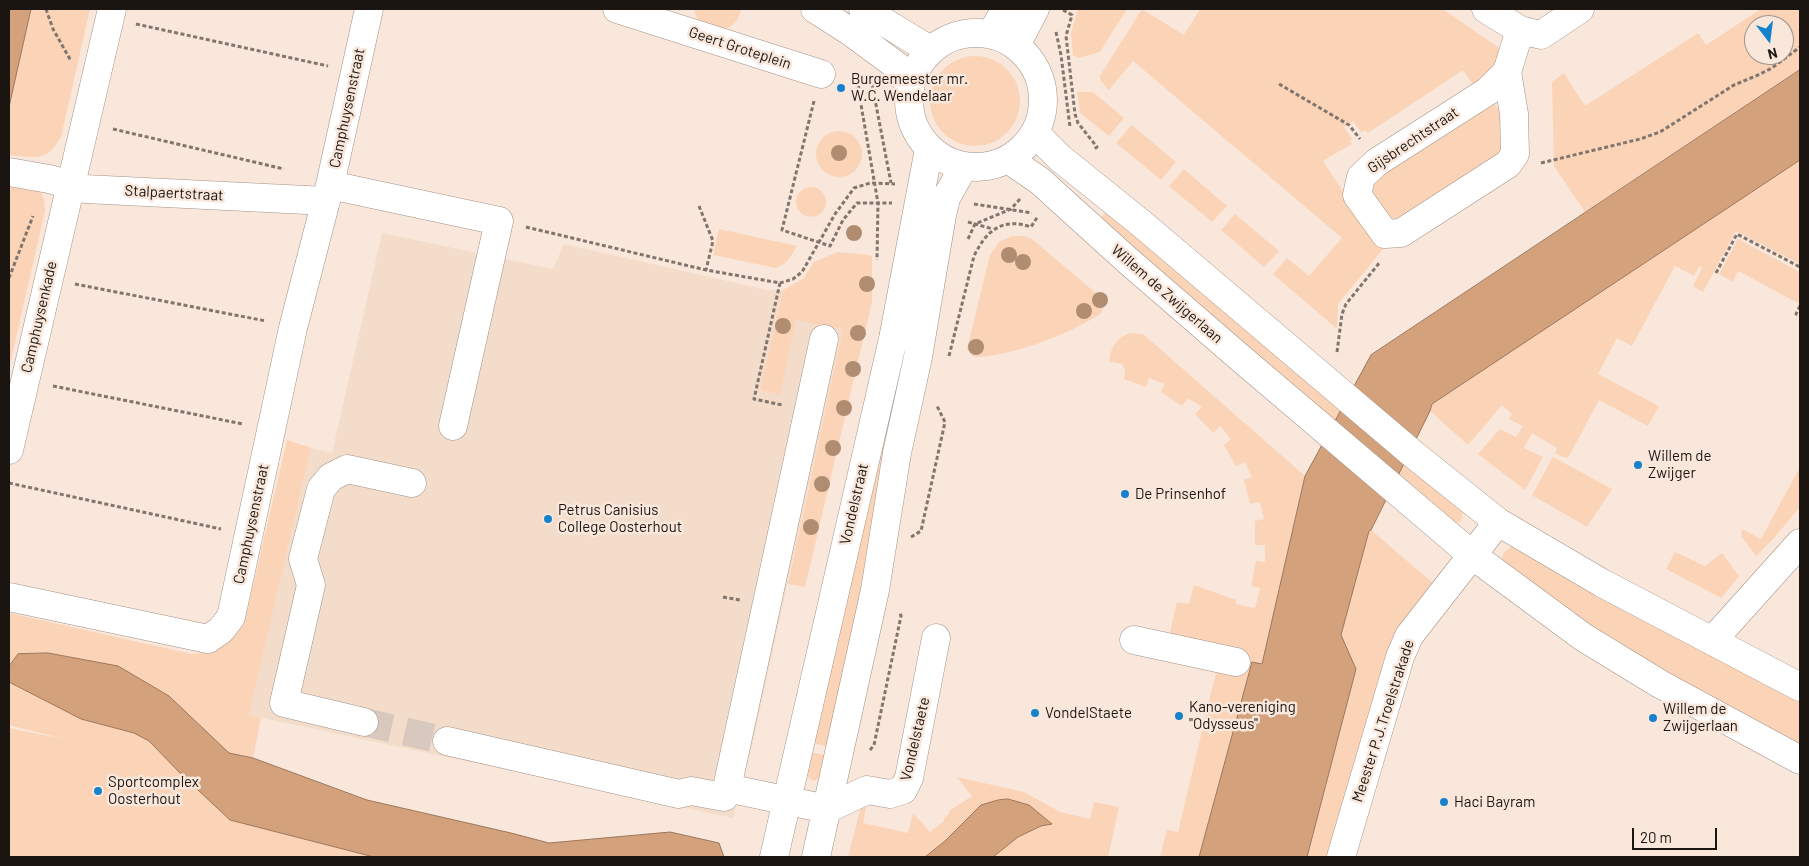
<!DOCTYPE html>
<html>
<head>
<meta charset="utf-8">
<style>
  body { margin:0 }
  #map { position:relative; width:1809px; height:866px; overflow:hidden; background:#f9e7db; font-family:Barlow,sans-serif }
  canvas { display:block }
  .frame { position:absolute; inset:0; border:10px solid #1b1511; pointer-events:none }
  .north { position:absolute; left:1744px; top:15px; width:50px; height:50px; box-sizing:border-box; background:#f9e7db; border:1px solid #a0938a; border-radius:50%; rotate:165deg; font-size:14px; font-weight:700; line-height:20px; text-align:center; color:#1b1511 }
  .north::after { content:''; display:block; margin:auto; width:18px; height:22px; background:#1682cc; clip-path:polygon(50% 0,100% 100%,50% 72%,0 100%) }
  .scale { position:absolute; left:1632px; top:828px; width:85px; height:22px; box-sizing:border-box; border:2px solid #1b1511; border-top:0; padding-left:6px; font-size:15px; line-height:18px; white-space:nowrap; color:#1b1511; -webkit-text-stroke:4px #f9e7db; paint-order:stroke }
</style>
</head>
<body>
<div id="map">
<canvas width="1809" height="866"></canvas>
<div class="frame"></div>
<div class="north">N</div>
<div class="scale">20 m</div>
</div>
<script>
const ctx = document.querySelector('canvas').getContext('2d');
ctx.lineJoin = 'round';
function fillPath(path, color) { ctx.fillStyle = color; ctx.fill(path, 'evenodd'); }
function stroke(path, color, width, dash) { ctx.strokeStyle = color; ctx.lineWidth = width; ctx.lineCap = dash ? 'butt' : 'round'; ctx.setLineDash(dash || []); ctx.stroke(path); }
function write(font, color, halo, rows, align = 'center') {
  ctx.font = font + ' Barlow,sans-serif'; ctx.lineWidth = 5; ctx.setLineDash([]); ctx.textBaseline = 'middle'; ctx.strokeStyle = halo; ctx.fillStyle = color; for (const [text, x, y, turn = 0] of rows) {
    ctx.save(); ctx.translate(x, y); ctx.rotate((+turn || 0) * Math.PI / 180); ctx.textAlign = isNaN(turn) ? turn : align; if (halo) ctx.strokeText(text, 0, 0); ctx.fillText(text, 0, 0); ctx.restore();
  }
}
const built = new Path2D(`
  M382 233 553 269 564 244 767 290H783L760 390 780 395 796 319 843 329 752 746 733 818 249 715 311 448 332 453Z`);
const green = new Path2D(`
  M31 9H90L61 137C46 163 35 157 9 155V107Z
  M694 9H741C739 20 733 26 723 30L700 23 696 16Z
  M1078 9H1127L1100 52 1078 58 1073 55 1071 33Z
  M1142 9 1184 35 1200 9H1443L1499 48 1498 64 1475 87 1463 70 1368 133 1365 130 1361 132 1353 121 1344 127 1352 139 1350 140 1352 144 1324 160V163L1379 245 1383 249 1338 304 1337 329 1273 274 1287 258 1309 276 1342 238 1133 61 1109 90 1101 81 1100 76Z
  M1761 9H1800V70L1585 212 1554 166 1552 82 1564 73 1585 106 1698 33 1706 45ZM1754 25H1784V55H1754Z
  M930 101a45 45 0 1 1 90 0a45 45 0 1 1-90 0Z
  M1077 92H1093L1124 118 1109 136 1080 113Z
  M1494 104 1501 111 1500 159 1413 219 1390 221 1372 194 1375 180 1383 171 1484 106Z
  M1132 125 1176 162 1161 180 1116 143Z
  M816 154a23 23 0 1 1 46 0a23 23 0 1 1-46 0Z
  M1800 160V264L1736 231 1703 292 1693 286 1702 268 1699 266 1694 276 1675 266 1632 346 1617 338 1598 374 1659 406 1648 426 1599 400 1568 458 1563 457 1555 453 1557 448 1532 433 1524 448 1543 457 1525 490 1478 454 1500 429 1516 437 1523 426 1509 419 1512 414 1502 405 1468 445 1430 411 1432 404Z
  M1184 169 1227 206 1212 222 1169 186Z
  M9 182 38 185 44 200 45 211 9 368Z
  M796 202a15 15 0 1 1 30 0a15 15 0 1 1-30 0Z
  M1108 210 1344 406 1332 428 1100 219Z
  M1235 214 1279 251 1264 267 1221 230Z
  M719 229 797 246 789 259 784 264 776 268 713 255Z
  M1012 236H1024L1032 239 1104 300C1104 306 1103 311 1099 315 1095 318 1089 320 1085 323 1058 338 1008 356 977 357L973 356 967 349 990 255 999 242Z
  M1738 239 1800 272V298L1798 303 1738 271 1733 282 1719 274Z
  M838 252 869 255 872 257V302L805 587 788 584 843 329 796 320 780 395 760 390 783 290 803 279 814 262Z
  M1131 333 1143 334 1305 476 1262 664 1252 663 1199 857H1160L1167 830 1178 832 1217 668 1243 674 1248 654 1169 637 1177 602 1189 604 1194 585 1236 600V604L1255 608 1260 588 1251 586 1256 561 1265 562V545H1255V521L1264 519 1260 502 1250 504 1244 480 1252 477 1245 462 1236 466 1224 445 1231 439 1220 426 1213 433 1195 414 1202 407 1188 398 1182 406 1161 392 1165 384 1149 378 1146 387 1124 379 1125 370 1122 364 1114 362 1110 363C1109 348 1117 337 1131 333Z
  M287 440 311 448 249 715 261 718 253 758 229 753 169 696 18 654 9 666V613L192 654C221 651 231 645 245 620Z
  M878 448 894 449 831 747 807 742Z
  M1553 457 1612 489 1587 527 1532 495Z
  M1406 460 1463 512 1461 521 1452 525 1395 481Z
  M1800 467V507L1774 538 1756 556 1741 536 1742 529 1761 539Z
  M1371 530 1434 584 1332 857H1307L1356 669 1341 635 1369 531Z
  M1512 546 1800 695V749L1582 626 1501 562 1504 552Z
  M1675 552 1705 566 1722 553 1739 576 1721 598 1666 569Z
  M9 682 81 719 134 733 149 741 230 820 374 857H9V728L64 739 9 725Z
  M804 751 830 756 824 772 815 781C801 777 804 763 804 751Z
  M957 777 1024 792 1060 812 1090 819 1094 802 1119 807 1108 857H993L1018 837 1041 826 945 841 925 857H848L862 803H867L863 823 908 833 913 813 930 832 944 821 943 819 949 814V811L972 796Z`);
const water = new Path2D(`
  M9 9H31L9 107Z
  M1800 70V160L1432 404 1430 411 1371 530 1369 531 1341 635 1356 669 1307 857H1199L1252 662 1262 664 1305 476 1371 355Z
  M48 653 118 666 169 696 229 753 253 758 367 800 511 833 549 843 670 832 719 843 724 857H374L230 820 182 775 149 741 134 733 81 719 9 682V666L18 654Z
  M1008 799 1029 805 1052 824 1041 826 1018 837 993 857H925L945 841 981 805 998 800Z`);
const minorTunnel = new Path2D(`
  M364 722 447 741`);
const path = new Path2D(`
  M46 9 53 29 71 61
  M1063 10 1072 15 1066 36 1075 114 1078 123 1097 147 1093 150
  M136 24 328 66
  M1056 32 1061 55 1070 127
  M858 73 859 93 878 203 877 260
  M872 84 891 183
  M1279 84 1349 125 1360 139
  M814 101 782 230 830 246 843 220 857 203H892
  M113 129 284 169
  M1541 163 1640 139 1660 132 1734 85 1758 75 1772 68 1800 47
  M974 204 1032 213
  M699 206 713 241 706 270
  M968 222 993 229
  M526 227 706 270 780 283 793 279 802 272 835 214 854 188 870 183 895 184
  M968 239 975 224 1011 209 1020 199
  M1716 273 1737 234 1800 267
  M9 278 33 216
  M780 283 754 399 782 405
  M75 284 266 321
  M1800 306 1796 314 1800 316
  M1337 352 1342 314 1346 304 1380 262
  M949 356 974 256C986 231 1002 217 1031 227L1038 216
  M53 386 243 424
  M9 483 221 529
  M911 537 921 531 945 422 937 406
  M723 597 740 600
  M870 750 874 745 901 616 900 613`);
const minor = new Path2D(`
  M617 9 821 74
  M815 9 851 32 897 66 910 86
  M863 9 930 50
  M1486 9 1520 30 1541 35 1580 9
  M909 100a67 67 0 1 1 134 0a67 67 0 1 1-134 0Z
  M991 34 1006 9
  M1016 45 1035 9
  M1507 72 1514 114 1515 154 1508 164 1401 233 1385 234 1357 195 1361 177 1377 162 1488 91 1507 72 1520 30
  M1035 133 1060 158 1142 224 1413 454 1498 522 1602 583 1800 687
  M1008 159 1040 181 1126 259 1238 356 1472 555 1583 637 1660 684 1800 760
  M9 172 49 179 85 189 326 201
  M330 185 499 221 453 426
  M824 339 727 788 827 809 867 790 890 794 903 790 909 778 936 638
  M9 450 112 9
  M9 597 208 639 221 630 231 617 293 328 330 185 369 9
  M1134 640 1236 662
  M1712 641 1800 543
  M364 722 284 703 311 585 303 559 321 489 331 477 347 469 412 483
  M447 741 679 794 691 791 724 797 727 788
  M774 857 893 339 929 149
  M816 857 875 590 897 453 918 357 942 215 946 198 964 166
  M1341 857 1400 657 1409 636 1498 522`);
const trees = [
  [839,153],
  [854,233],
  [1009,255],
  [1023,262],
  [867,284],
  [1100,300],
  [1084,311],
  [783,326],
  [858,333],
  [976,347],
  [853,369],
  [844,408],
  [833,448],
  [822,484],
  [811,527]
];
const markers = [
  [841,88,5,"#1682cc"],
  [1638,465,5,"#1682cc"],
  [1125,494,5,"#1682cc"],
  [548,519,5,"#1682cc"],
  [1035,713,5,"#1682cc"],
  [1179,716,5,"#1682cc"],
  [1653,718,5,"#1682cc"],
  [98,791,5,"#1682cc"],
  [1444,802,5,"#1682cc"]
];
const streetNames = [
  ["Geert Groteplein",740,48,18],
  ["Camphuysenstraat",347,108,-78],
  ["Gijsbrechtstraat",1413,140,-34],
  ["Stalpaertstraat",174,193,3],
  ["Willem de Zwijgerlaan",1167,294,41],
  ["Camphuysenkade",39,317,-77],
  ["Vondelstraat",854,504,-77],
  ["Camphuysenstraat",251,524,-78],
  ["Meester P.J.Troelstrakade",1383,721,-72],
  ["Vondelstaete",915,739,-77]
];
const poiNames = [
  ["Burgemeester mr.",851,79],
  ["W.C. Wendelaar",851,96],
  ["Willem de",1648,456],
  ["Zwijger",1648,473],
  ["De Prinsenhof",1135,494],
  ["Petrus Canisius",558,510],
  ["College Oosterhout",558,527],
  ["Kano-vereniging",1189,707],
  ["\"Odysseus\"",1189,724],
  ["Willem de",1663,709],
  ["Zwijgerlaan",1663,726],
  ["VondelStaete",1045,713],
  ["Sportcomplex",108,782],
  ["Oosterhout",108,799],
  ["Haci Bayram",1454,802]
];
fillPath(built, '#f4dcca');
fillPath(green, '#fbd4b8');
fillPath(water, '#d3a17c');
stroke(water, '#9c775c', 1);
stroke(minorTunnel, '#d8c8bd', 28, [28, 14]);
stroke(minor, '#a29286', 29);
stroke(path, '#81756e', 3, [4, 2.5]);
stroke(minor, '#fff', 28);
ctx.fillStyle = '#b08d71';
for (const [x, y] of trees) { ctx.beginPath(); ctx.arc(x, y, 8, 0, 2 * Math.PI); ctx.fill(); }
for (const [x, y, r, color] of markers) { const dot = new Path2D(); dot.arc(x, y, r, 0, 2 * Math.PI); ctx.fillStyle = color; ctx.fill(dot); stroke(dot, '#f9e7db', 2); }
write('15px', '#1b1511', '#f9e7db', streetNames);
write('15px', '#1b1511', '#f9e7db', poiNames, 'left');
</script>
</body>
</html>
